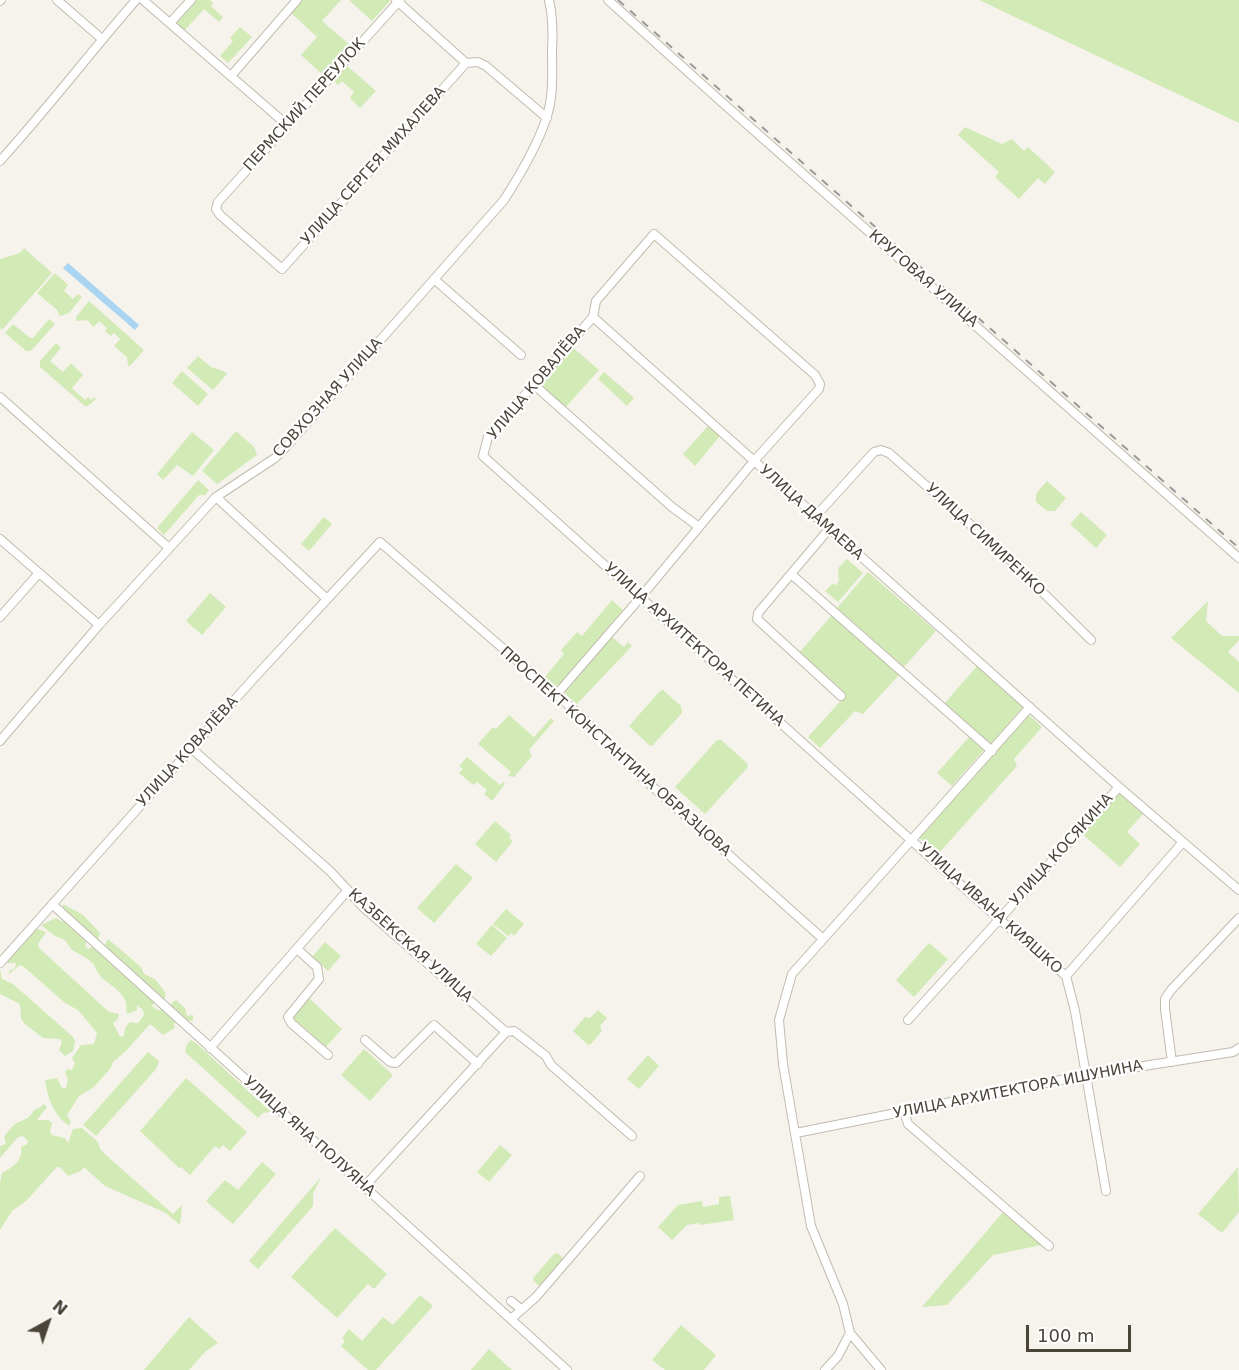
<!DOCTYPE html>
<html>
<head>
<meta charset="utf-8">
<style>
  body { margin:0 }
  #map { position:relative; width:1239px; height:1370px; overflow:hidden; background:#f6f3ec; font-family:"DejaVu Sans",sans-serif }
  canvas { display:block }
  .north { position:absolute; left:18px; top:1292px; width:60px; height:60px; -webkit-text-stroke:4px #fff; paint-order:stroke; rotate:40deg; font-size:16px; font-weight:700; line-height:24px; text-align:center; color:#4b4439 }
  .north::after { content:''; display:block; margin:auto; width:21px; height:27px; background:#4b4439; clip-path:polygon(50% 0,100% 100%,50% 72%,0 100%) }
  .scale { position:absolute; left:1026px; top:1325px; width:105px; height:27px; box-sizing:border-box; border:3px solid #4b4439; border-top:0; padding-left:8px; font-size:18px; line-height:21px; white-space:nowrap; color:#4b4439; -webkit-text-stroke:4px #fff; paint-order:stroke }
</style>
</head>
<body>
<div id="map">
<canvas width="1239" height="1370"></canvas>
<div class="north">N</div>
<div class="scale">100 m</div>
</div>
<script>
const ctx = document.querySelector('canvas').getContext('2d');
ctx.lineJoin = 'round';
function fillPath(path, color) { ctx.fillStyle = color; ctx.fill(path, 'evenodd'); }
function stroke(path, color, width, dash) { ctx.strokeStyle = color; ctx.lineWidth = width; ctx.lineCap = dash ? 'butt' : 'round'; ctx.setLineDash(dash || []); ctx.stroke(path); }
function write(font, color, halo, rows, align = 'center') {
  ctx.font = font + ' "DejaVu Sans",sans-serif'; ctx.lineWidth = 4.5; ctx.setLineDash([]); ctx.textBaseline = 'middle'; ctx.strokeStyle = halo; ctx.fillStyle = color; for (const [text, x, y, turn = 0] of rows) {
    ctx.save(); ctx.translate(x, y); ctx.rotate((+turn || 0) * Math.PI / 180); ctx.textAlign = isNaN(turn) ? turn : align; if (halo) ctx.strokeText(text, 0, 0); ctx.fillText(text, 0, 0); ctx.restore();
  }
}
const green = new Path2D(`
  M195 0H210L213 3 211 6 223 17 219 22 204 9 184 31 175 22Z
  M302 0H341L322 21 351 46 324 76 301 55 317 37 291 13Z
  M349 0H389L390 1 372 21Z
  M979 0H1239V123Z
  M240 27 252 37 228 63 220 56 233 41 230 38Z
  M345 64 376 91 360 108 350 98 354 92 342 81 338 85 331 79Z
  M965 127 1002 144 1012 139 1024 151 1028 147 1055 172 1045 184 1038 178 1019 199 995 177 999 172 958 135Z
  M24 248 52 273 2 330 0 328V259L20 253Z
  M55 273 68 285 64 291 73 299 78 294 82 297 69 313 60 316 57 310 37 293Z
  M89 301 144 350 130 366H128L127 357 114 346 120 339 114 333 111 336 105 331 107 328 99 321 94 327 87 320 76 321V317Z
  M49 319 55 324 31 351H26L5 333 13 324 30 338H33Z
  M56 343 61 348 50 361 63 372 71 363 83 375 72 388 85 400 88 397 92 400 94 397 96 399 88 406H85L40 367V361Z
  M571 346 599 370 565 408 538 384Z
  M198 356 211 367 223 371 227 374 213 390 187 368Z
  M182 371 208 394 198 406 172 383Z
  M604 372 634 398 627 406 598 379Z
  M708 426 720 436 695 466 683 454Z
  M236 431 254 447 257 455 217 484 202 471Z
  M192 432 214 450 193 476 177 465 163 480 157 474Z
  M198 480 209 490 205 495H199L164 535 157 528Z
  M1047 481 1066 498 1055 511H1047L1036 502V494Z
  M1081 512 1107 535 1096 548 1070 524Z
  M324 517 332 524 309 551 301 544Z
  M847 559 863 573 838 602 825 591 832 584 836 585 839 581 838 568Z
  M868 572 936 631 904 667 837 608Z
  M210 593 226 607 202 635 186 621Z
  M612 600 623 610 559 685 555 686 545 677 564 654 561 650 577 632 582 636Z
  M1208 601 1206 621 1222 636H1239V640L1228 652 1239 662V693L1171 638Z
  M832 615 899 675 863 714 855 711 820 748 808 737 845 696 798 654Z
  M612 637 624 647 628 642 632 646 577 704 566 695 565 691Z
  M978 665 1024 706 991 744 944 704Z
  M663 690 681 706 682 713 652 746 649 745 629 726 660 691Z
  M1027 713 1042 727 1014 759 1017 766 938 854 917 836Z
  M509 715 534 737 551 718 554 721 529 750 532 756 514 777 508 776 511 772 478 744 493 727 496 729Z
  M969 737 984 750 952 786 937 773Z
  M717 740H721L747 763 748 767 705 814 675 787Z
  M467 757 500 785 503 782 505 784 492 801 484 794 487 790 477 782 473 785 459 773 463 769 459 766Z
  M1116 791 1143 814 1127 832 1140 844 1120 867 1080 832Z
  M495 821 511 835 509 838 513 841 496 862 475 844Z
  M456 864 473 878 434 923 417 908Z
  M63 904 83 915 100 933 98 940 88 938 85 945 88 949 97 944 103 948 108 939 141 967 144 974 155 979 165 992 166 996 161 1003 156 1000 152 1006 157 1010 173 1008 171 1004 176 1000 185 1008 187 1016 193 1015V1021L187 1020 182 1022 178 1021 174 1024 175 1028 163 1035 150 1024 126 1051 113 1062 110 1069 93 1088 79 1096 67 1115 71 1122 69 1126C54 1116 47 1097 45 1080L57 1078 62 1088H66L68 1079 65 1072 67 1069 72 1070 75 1063 72 1058 81 1045 94 1044 97 1033 78 1010 65 1003 24 967 20 965 9 974V971L15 968 16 963H4L36 928 46 932 38 944 39 948 109 1012 119 1014 118 1019 113 1023 120 1037 124 1036 125 1028 130 1022 138 1023 144 1015 143 1010 137 1005V1010L127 1014C126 1010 127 1004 125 1000 120 988 104 983 98 973 95 968 95 964 90 961 79 951 74 956 65 940L55 936 41 925 56 918 61 921H68L63 909Z
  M506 909 524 924 514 936 511 933 508 936 493 924Z
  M492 925 507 938 491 956 476 944Z
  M325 942 341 956 328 971 312 957Z
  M929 943 948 959 914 997 896 980Z
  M0 969 2 979 13 984 73 1037 75 1041 73 1051 65 1056 59 1050 62 1042 60 1039 43 1038 25 1024 21 1019 20 1004 0 994Z
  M309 998 342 1029 326 1047 292 1017Z
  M598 1010 607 1018 600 1026 602 1031 590 1045 587 1044 573 1031 585 1017 590 1018Z
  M191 1040 197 1044 271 1112 263 1113 258 1118 185 1052 187 1044Z
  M364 1049 393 1075 370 1101 341 1075Z
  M148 1052 159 1061 156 1069 96 1136 83 1125Z
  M648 1055 659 1066 639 1089 627 1079Z
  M186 1078 247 1132 230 1151 223 1145 219 1149 215 1146 190 1175 181 1167 179 1168 140 1131Z
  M44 1104 47 1107 37 1120H48L52 1123 50 1131 52 1135 65 1138 68 1143 73 1129 82 1128 98 1142 100 1149 107 1156 173 1214 182 1205 180 1225 166 1213 105 1186 84 1167 81 1171 68 1176 60 1167H57L26 1201 12 1211 0 1230V1183L2 1173C13 1167 23 1161 21 1147L27 1144 28 1141 23 1136 18 1137 0 1158V1146L6 1144 4 1137C8 1132 13 1124 19 1122 26 1119 30 1118 34 1110L39 1108Z
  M500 1145 512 1155 489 1182 477 1172Z
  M262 1162 276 1174 233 1224 206 1201 225 1180 238 1190Z
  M1238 1167 1239 1212 1222 1233 1198 1214Z
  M321 1177 313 1194V1206L258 1269 249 1261Z
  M730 1196 734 1220 700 1225 699 1223 687 1225 672 1240 658 1227 678 1205 702 1201 703 1207 719 1204V1197Z
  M1003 1212 1042 1245 993 1255 947 1305 922 1307Z
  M335 1228 387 1274 374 1289 368 1284 337 1318 291 1277Z
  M557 1253 563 1258 562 1262 543 1284 538 1285 533 1280 534 1277 553 1255Z
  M420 1295 433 1306 376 1370H368L341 1346 345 1341 342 1338 349 1329 362 1341 383 1317 393 1325Z
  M189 1317 218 1343 206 1351 189 1370H144Z
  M681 1325 716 1355 704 1370H665L652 1360Z
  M489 1349 512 1370H471Z`);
const water = new Path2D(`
  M68 263 139 325 135 330 63 268Z`);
const minor = new Path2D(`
  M57 0 102 39
  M143 0 286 124
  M396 0 466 63
  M400 0 218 202 216 209 220 215 282 269 466 63
  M608 0 725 105 1239 558
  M0 1 1 0
  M170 23 191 0
  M466 63 478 62 486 66 547 118
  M231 76 297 0
  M0 161C47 109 90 53 136 0
  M434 279 521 355
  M593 317 1119 787 1239 890
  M533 384 672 507 699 527
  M0 397 169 548
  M216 497 327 599
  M815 517 874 452 881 450 889 453 1005 555 1091 640
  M829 529 758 613 757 619 841 696
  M0 539 99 625
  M791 574 992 751
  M0 617 39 573
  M556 695 640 598 754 461 819 389 820 384 815 375 654 234 596 301 593 317 488 437 483 456 999 919 1066 976 1075 1011 1106 1191
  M0 741 99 625 216 497 275 458 286 447 504 200C520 175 537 147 546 119 554 97 552 72 552 50 553 33 553 17 549 0
  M191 748 330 871 364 908 506 1032 514 1031 546 1056 551 1065 632 1136
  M52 904 567 1370
  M297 949 317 967 319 979 288 1017 291 1023 328 1055
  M0 963 255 677 380 542 581 716 635 771 822 938
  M1066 976 1183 842
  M908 1020 1119 787
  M365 1040 390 1062 396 1063 434 1025 478 1064
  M210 1048 348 890
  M1172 1062 1165 1009V999L1171 990 1239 918
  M904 1111 908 1124 1049 1246
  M796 1133 1086 1075 1233 1052 1239 1048
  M364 1187 506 1032
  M511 1301 521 1309
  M511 1319 536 1297 640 1176
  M850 1333 881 1370
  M825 1370 838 1356 850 1333 843 1304 811 1226 783 1064 779 1020 792 974 1030 707`);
const rail = new Path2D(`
  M618 0 1239 548`);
const streetNames = [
  ["ПЕРМСКИЙ ПЕРЕУЛОК",305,105,-48],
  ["УЛИЦА СЕРГЕЯ МИХАЛЕВА",374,166,-48],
  ["КРУГОВАЯ УЛИЦА",923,279,41],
  ["УЛИЦА КОВАЛЁВА",537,383,-50],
  ["СОВХОЗНАЯ УЛИЦА",328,398,-48],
  ["УЛИЦА ДАМАЕВА",811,513,42],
  ["УЛИЦА СИМИРЕНКО",985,540,43],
  ["УЛИЦА АРХИТЕКТОРА ПЕТИНА",694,645,42],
  ["УЛИЦА КОВАЛЁВА",188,752,-48],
  ["ПРОСПЕКТ КОНСТАНТИНА ОБРАЗЦОВА",615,752,42],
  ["УЛИЦА КОСЯКИНА",1062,850,-48],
  ["УЛИЦА ИВАНА КИЯШКО",990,909,42],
  ["КАЗБЕКСКАЯ УЛИЦА",410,946,42],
  ["УЛИЦА АРХИТЕКТОРА ИШУНИНА",1018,1090,-11],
  ["УЛИЦА ЯНА ПОЛУЯНА",309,1137,42]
];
fillPath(green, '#d2eab5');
fillPath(water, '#a9d4f2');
stroke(minor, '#c2bbae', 10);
stroke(minor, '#fff', 8);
stroke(rail, '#9a9a9a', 2, [8, 8]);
write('15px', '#4b4439', '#fff', streetNames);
</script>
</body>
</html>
